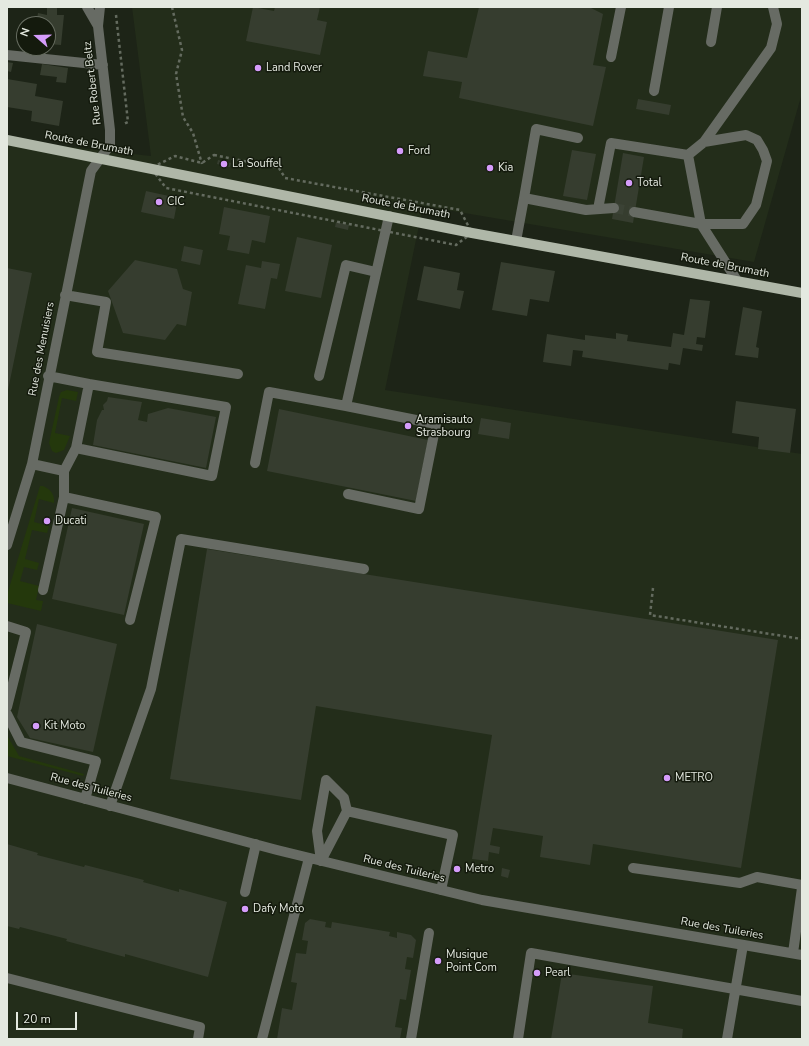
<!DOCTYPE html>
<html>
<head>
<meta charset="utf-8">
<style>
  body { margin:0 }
  #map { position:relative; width:809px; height:1046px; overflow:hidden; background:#1d2417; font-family:"Nunito Sans",sans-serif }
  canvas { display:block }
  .frame { position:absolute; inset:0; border:8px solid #e4e9e0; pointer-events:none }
  .north { position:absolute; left:16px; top:16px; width:40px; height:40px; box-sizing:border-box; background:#141a0d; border:1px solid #676d61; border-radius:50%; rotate:290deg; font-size:11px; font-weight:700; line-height:16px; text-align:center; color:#e4e9e0 }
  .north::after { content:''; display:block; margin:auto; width:14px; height:18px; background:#d59cfb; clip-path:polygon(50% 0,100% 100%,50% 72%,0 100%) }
  .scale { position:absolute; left:16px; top:1012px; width:61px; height:18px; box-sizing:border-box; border:2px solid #e4e9e0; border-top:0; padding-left:5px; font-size:12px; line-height:14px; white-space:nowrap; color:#e4e9e0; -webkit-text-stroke:3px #141a0d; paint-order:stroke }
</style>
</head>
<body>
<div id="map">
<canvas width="809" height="1046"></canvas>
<div class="frame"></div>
<div class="north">N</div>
<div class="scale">20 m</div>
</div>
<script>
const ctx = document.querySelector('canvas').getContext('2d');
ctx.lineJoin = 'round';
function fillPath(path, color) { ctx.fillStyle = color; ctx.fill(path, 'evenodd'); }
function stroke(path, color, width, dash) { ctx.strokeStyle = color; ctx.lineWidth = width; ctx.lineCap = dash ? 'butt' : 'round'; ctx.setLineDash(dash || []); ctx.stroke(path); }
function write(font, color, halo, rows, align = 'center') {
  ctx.font = font + ' "Nunito Sans",sans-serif'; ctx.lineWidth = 3; ctx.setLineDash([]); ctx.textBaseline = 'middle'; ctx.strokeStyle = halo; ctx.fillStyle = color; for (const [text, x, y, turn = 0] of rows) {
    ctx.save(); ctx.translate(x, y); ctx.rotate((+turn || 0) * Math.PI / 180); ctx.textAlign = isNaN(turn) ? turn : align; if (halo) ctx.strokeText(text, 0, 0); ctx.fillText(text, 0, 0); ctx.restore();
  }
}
const built = new Path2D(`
  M132 7H802V93L754 262 423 206 385 390 802 454V1039H7V140L151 156Z`);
const green = new Path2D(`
  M67 390 78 392 76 401 62 398 55 433 70 436 64 450 56 453 52 451 49 443 59 397 61 392Z
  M40 486H43C50 489 55 494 54 503L39 499 34 522 49 526 47 533 32 530 25 559 39 563 37 570 24 567 20 581 39 586 36 600 43 601 41 611 7 603V595Z
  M8 737 19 756 84 774 83 776 7 756Z`);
const building = new Path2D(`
  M47 7H57V15H64L61 45 48 44V24H36L38 13 47 15Z
  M253 7 274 11 275 7H320L317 20 327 22 320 55 246 41Z
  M479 7H589L603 14 593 65 606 67 593 126 459 98 462 82 423 76 428 51 467 58Z
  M7 62 13 63 11 72 7 71Z
  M42 64 68 68 66 83 56 82 57 77 40 75Z
  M7 79 37 84 35 96 63 101 59 126 31 121 32 111 7 107Z
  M638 99 671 105 669 115 636 109Z
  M572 150 596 154 587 200 563 196Z
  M623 153 644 157 633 223 612 219Z
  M218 160 231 163 230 167 217 164Z
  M146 191 178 198 174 219 141 212Z
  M224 207 270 216 265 243 252 240 249 254 227 250 230 236 219 234Z
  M336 222 349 225 348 230 335 227Z
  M297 237 332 245 321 298 285 291Z
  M184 246 203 250 200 265 181 261Z
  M135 260 177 269 183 289 192 292 186 326 177 324 165 340 123 333 108 291Z
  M262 261 280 264 277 279 271 278 265 309 238 304 246 265 261 268Z
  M501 262 555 271 549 302 530 299 527 316 492 310Z
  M424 266 460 273 457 290 464 291 460 309 417 300Z
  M7 268 32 273 8 390H7Z
  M690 299 710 301 705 338 697 337 696 344 703 345 702 351 683 348 680 365 669 363 668 370 582 357 583 351 573 350 571 366 543 362 547 334 585 340V335L616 339V333L628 335 627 341 671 347 673 333 684 335Z
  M743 307 762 311 756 347 759 348 758 358 735 355Z
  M108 397 142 402 138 420 147 422 148 414 168 408 216 417 206 468 93 445 97 420 102 410H104L103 405 107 401Z
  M736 401 796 409 790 453 758 449 759 437 732 433Z
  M279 409 428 440 416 501 267 471Z
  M481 418 511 423 509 439 478 434Z
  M72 508 144 524 124 615 52 599Z
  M207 549 778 640 741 868 593 844 590 865 540 857 543 836 493 828 490 845 500 847 499 854 489 852 488 861 472 859 492 735 316 706 301 800 170 779Z
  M37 624 117 644 93 752 30 738 17 717Z
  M7 844 38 853 37 855 84 867 85 865 144 880 143 882 179 892V889L227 902 208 977 125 954V957L66 941 67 939 20 927 19 929 7 926Z
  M502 868 510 870 508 878 501 876Z
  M310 919 326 922 325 927 331 928 332 922 390 932 389 936 397 938V932L411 935 416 940 413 958 407 957 405 969 411 970 406 1000 400 999 395 1027 402 1028 400 1039H277L282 1008 292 1010 297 983 291 982 296 953 306 954 308 941 302 940 305 923Z
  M562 973 653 986 648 1023 683 1029 682 1039H551Z`);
const minorTunnel = new Path2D(`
  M614 208 634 212`);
const path = new Path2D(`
  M172 7 182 50 176 74 183 117 193 133 202 164
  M116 15 128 122 124 124
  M214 155 279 168 285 178 460 210 472 233 456 245 166 188 151 168 175 156 202 163Z
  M653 588 650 615 802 639`);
const minor = new Path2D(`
  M87 7 98 26
  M711 42 717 7
  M7 55 103 65
  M611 57 621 7
  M654 91 669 7
  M704 142 771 48 777 24 773 7
  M524 198 536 129 578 138
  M598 209 611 143 688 155 701 224H743L756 205 767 161 763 150 757 140 746 135 704 142 688 155
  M634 212 701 224 736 279
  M516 241 524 198 586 210 614 208
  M65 295 106 302 97 352 238 374
  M48 376 89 384 76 448 64 471
  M319 376 346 265 376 272
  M346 406 436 424 419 509 348 494
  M76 448 212 476 226 407 89 384
  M255 463 269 392 346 406 389 216
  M32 464 64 471V497L43 590
  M64 497 156 517 130 620
  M7 545 32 464 91 171 110 145V130L98 26 100 7
  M7 626 26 632 7 707
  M7 714 21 742 96 761 85 799
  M7 778 277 850 482 900 802 955
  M110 806 151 689 181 539 364 569
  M347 811 453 835 441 890
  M321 861 347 811 344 798 326 780
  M321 861 317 831 326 780
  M633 868 740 883 757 877 802 885
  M245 892 256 844
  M793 953 802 888
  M7 978 200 1027 198 1039
  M262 1039 309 858
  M411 1039 429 933
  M518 1039 531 953 802 1001
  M727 1039 743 945`);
const major = new Path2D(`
  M7 140 472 233 802 293`);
const markers = [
  [258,68,4,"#d59cfb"],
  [400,151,4,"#d59cfb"],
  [224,164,4,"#d59cfb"],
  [490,168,4,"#d59cfb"],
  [629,183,4,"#d59cfb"],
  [159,202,4,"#d59cfb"],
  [408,426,4,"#d59cfb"],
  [47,521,4,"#d59cfb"],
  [36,726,4,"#d59cfb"],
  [667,778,4,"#d59cfb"],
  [457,869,4,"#d59cfb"],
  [245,909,4,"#d59cfb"],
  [438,961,4,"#d59cfb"],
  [537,973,4,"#d59cfb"]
];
const poiNames = [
  ["Land Rover",266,68],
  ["Ford",408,151],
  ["La Souffel",232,164],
  ["Kia",498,168],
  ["Total",637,183],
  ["CIC",167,202],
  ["Aramisauto",416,420],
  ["Strasbourg",416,433],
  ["Ducati",55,521],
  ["Kit Moto",44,726],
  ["METRO",675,778],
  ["Metro",465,869],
  ["Dafy Moto",253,909],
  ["Musique",446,955],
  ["Point Com",446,968],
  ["Pearl",545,973]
];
const streetNames = [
  ["Rue Robert Beltz",93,83,-97],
  ["Route de Brumath",89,144,11],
  ["Route de Brumath",406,207,11],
  ["Route de Brumath",725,266,11],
  ["Rue des Menuisiers",42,349,-79],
  ["Rue des Tuileries",91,788,15],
  ["Rue des Tuileries",404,869,14],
  ["Rue des Tuileries",722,929,10]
];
fillPath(built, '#232d1a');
fillPath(green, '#24380c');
fillPath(building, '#363d2f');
stroke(minorTunnel, '#3b4235', 10, [10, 5]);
stroke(path, '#646b5f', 2.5, [3, 3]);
stroke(minor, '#676b64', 10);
stroke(major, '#afb7a8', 10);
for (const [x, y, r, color] of markers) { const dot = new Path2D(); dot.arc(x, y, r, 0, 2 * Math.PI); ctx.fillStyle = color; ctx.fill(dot); stroke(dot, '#141a0d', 1.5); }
write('11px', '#e4e9e0', '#141a0d', poiNames, 'left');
write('11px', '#e4e9e0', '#141a0d', streetNames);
</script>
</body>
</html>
